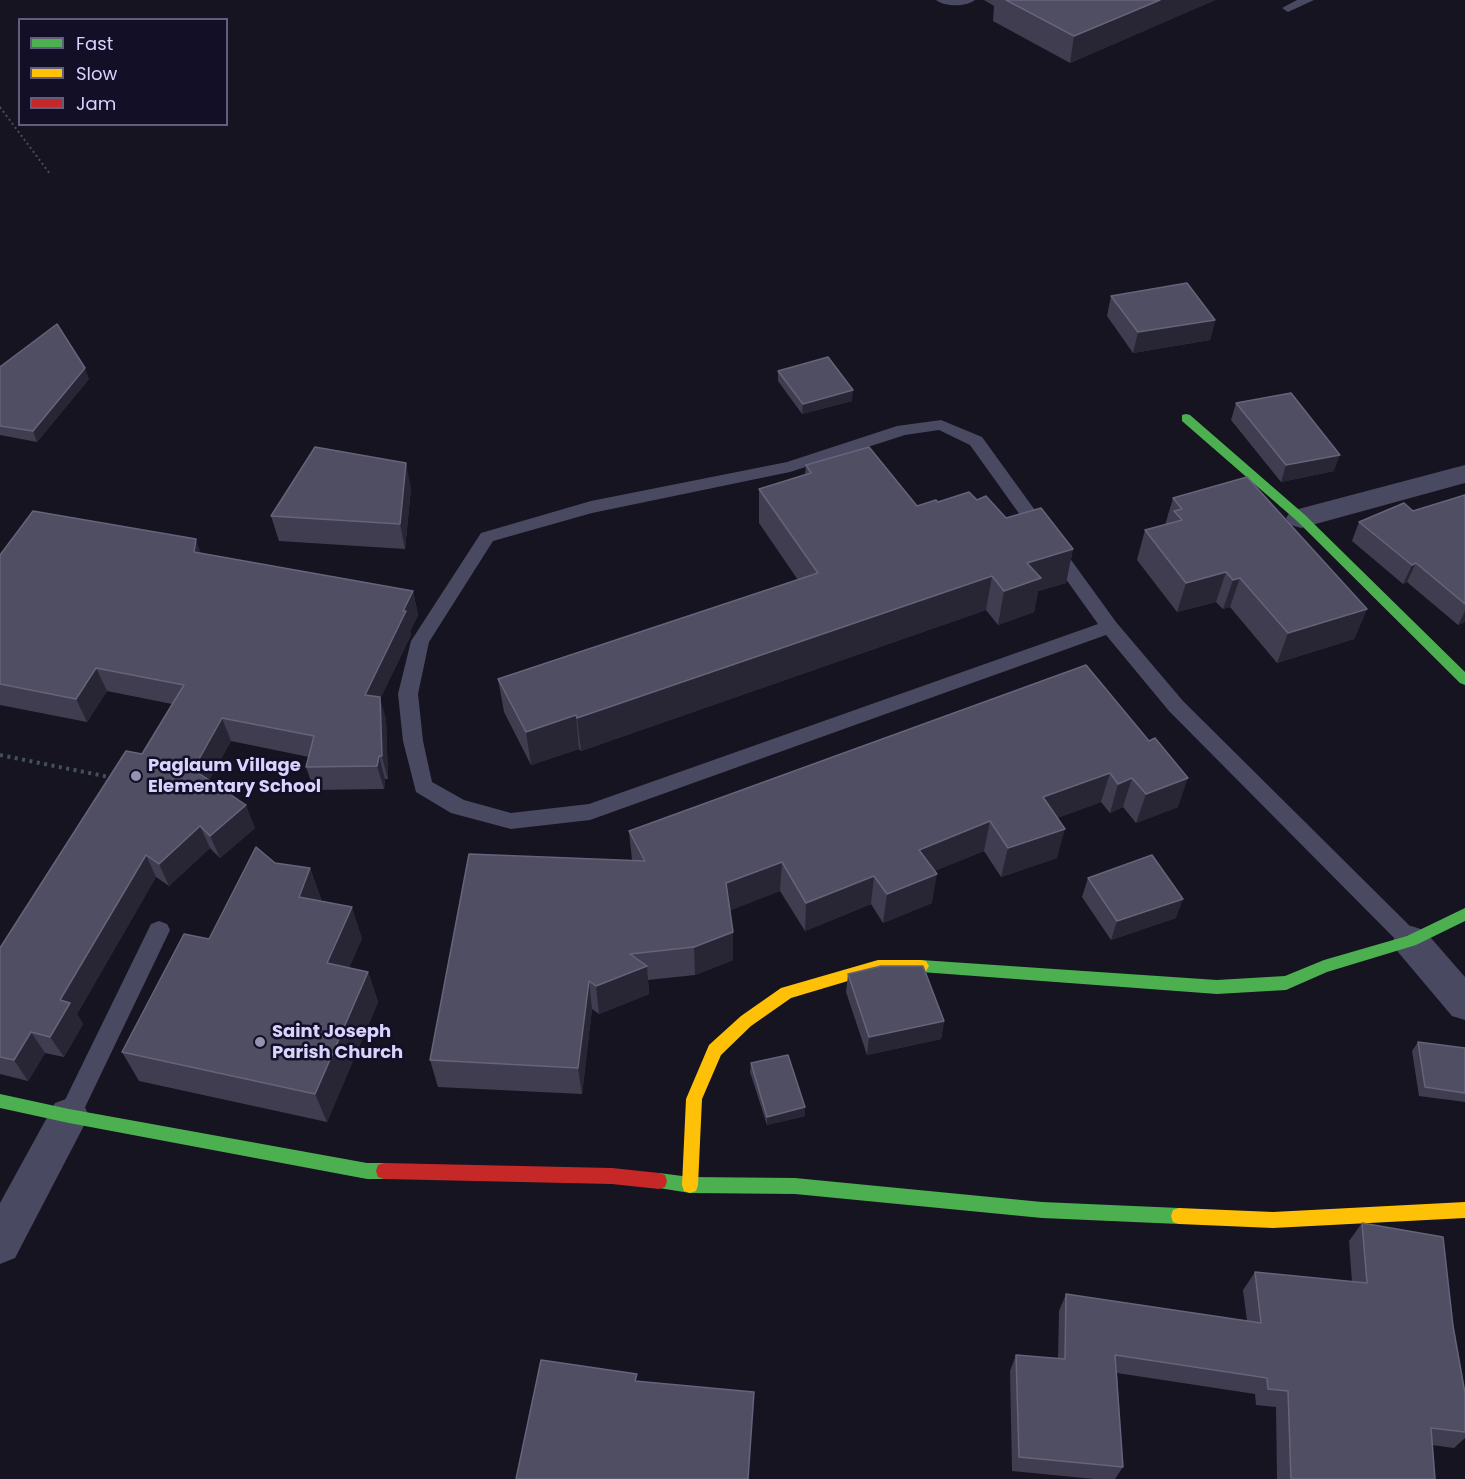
<!DOCTYPE html>
<html>
<head>
<meta charset="utf-8">
<style>
  body { margin:0 }
  #map { position:relative; width:1465px; height:1479px; overflow:hidden; background:#161421; font-family:Poppins,sans-serif }
  canvas { display:block }
  .legend { position:absolute; left:18px; top:18px; width:210px; height:108px; box-sizing:border-box; background:#130f26; border:2px solid #625e7d; margin:0; padding:8px 10px; list-style:none; font-size:18px; color:#d9d4ff }
  .legend li { display:flex; align-items:center; gap:12px; height:30px }
  .legend b { width:30px; border:2px solid #625e7d }
</style>
</head>
<body>
<div id="map">
<canvas width="1465" height="1479"></canvas>
<ul class="legend">
<li><b style="height:8px;background:#4caf50"></b>Fast</li>
<li><b style="height:8px;background:#ffc107"></b>Slow</li>
<li><b style="height:8px;background:#c62828"></b>Jam</li>
</ul>
</div>
<script>
const ctx = document.querySelector('canvas').getContext('2d');
ctx.lineJoin = 'round';
function stroke(path, color, width, dash) { ctx.strokeStyle = color; ctx.lineWidth = width; ctx.lineCap = dash ? 'butt' : 'round'; ctx.setLineDash(dash || []); ctx.stroke(path); }
function fillPath(path, color) { ctx.fillStyle = color; ctx.fill(path, 'evenodd'); }
function write(font, color, halo, rows, align = 'center') {
  ctx.font = font + ' Poppins,sans-serif'; ctx.lineWidth = 5; ctx.setLineDash([]); ctx.textBaseline = 'middle'; ctx.strokeStyle = halo; ctx.fillStyle = color; for (const [text, x, y, turn = 0] of rows) {
    ctx.save(); ctx.translate(x, y); ctx.rotate((+turn || 0) * Math.PI / 180); ctx.textAlign = isNaN(turn) ? turn : align; if (halo) ctx.strokeText(text, 0, 0); ctx.fillText(text, 0, 0); ctx.restore();
  }
}
const pathFar1 = new Path2D(`
  M0 107 50 174`);
const path = new Path2D(`
  M0 755 114 778`);
const lane = new Path2D(`
  M936 0H975C966 7 945 7 936 0Z
  M1297 0H1314L1288 12 1282 8Z
  M941 420 982 437 1116 622 1183 701 1419 935 1422 941 1419 947 1411 950 1403 947 1169 711 1106 635 590 820 511 829 451 813 416 792 403 741 398 694 411 641 481 533 591 501 787 462 897 426ZM939 430 970 445 1098 624 589 804 511 813 464 800 432 782 423 741 418 694 429 642 493 541 592 513 790 472 905 435Z
  M159 921 167 924 170 930 77 1124 69 1127 61 1124 57 1116 61 1108 151 924Z`);
const street = new Path2D(`
  M1465 465V483L1301 528 1291 525 1286 518 1291 511Z
  M1411 926 1424 930 1465 977V1020L1452 1016 1398 952 1393 941 1398 930Z
  M69 1098 83 1103 89 1116 15 1258 0 1264V1203L55 1103Z`);
const fast = new Path2D(`
  M1186 414 1190 415 1305 515 1465 672V685L1460 683 1297 521 1182 421V415Z
  M1465 908V921L1416 945 1327 972 1286 990 1217 994 921 972 916 971 913 966 916 961 921 960 1217 980 1285 976 1324 960 1407 936Z
  M0 1094 69 1109 367 1163H384L390 1165 392 1171 390 1177 384 1179H367L69 1123 0 1108Z
  M659 1173 690 1177 795 1178 1042 1202 1179 1208 1185 1210 1187 1216 1185 1222 1179 1224 1042 1218 795 1194 690 1193 653 1187 651 1181 653 1175Z`);
const slow = new Path2D(`
  M878 960H921L926 961 929 966 926 971 921 972H878L791 998 751 1026 721 1055 702 1099 698 1185 696 1191 690 1193 684 1191 682 1185 686 1099 709 1045 741 1016 781 988Z
  M1465 1202V1218L1273 1228 1179 1224 1173 1222 1171 1216 1173 1210 1179 1208 1273 1212Z`);
const jam = new Path2D(`
  M384 1163 612 1168 659 1173 665 1175 667 1181 665 1187 659 1189 612 1184 384 1179 378 1177 376 1171 378 1165Z`);
const wall = new Path2D(`
  M984 0H1215L1070 63 993 21 994 6Z
  M1111 296 1215 320 1210 340 1133 353 1107 316Z
  M0 367 89 379 37 442 0 435Z
  M778 371 852 401 802 414 778 381Z
  M1236 403 1334 471 1281 482 1231 420Z
  M806 465 917 506 938 502 977 500 1006 518 1073 549 1066 583 1038 591 1034 612 998 625 986 610 581 751 579 749 531 765 504 712 498 679 798 580 759 523V489L805 474Z
  M411 488 405 549 279 541 271 516Z
  M1465 495V622L1458 625 1407 582 1403 584 1352 541 1359 522 1413 511Z
  M1173 498 1367 609 1354 639 1277 663 1230 607 1223 609 1216 602 1177 612 1137 560 1145 530 1165 525Z
  M201 553 413 591 418 615 410 631 411 635 380 699 386 720 388 779H385L384 789 314 790 306 767 309 757 231 741 209 780 255 828 220 858 210 848 169 886 156 877 77 1014 83 1024 64 1057 45 1053 28 1081 0 1074V948L142 754 172 704 107 691 87 722 0 705V555Z
  M1086 665 1178 807 1136 823 1123 807 1110 813 1101 802 1057 818V858L1001 877 984 851 934 871 932 903 883 923 871 904 805 931 780 891 730 910 733 960 695 975 648 980 649 994 599 1014 592 1009 582 1094 438 1087 430 1060 632 860 629 831Z
  M275 863 310 868 321 899V901L362 938 349 968 368 972 378 1002 327 1122 139 1081 122 1052 209 939Z
  M1088 878 1176 918 1111 940 1082 897Z
  M848 974 944 1021 941 1039 867 1055 846 992Z
  M1418 1042 1465 1048V1102L1419 1096 1412 1051Z
  M751 1063 805 1116 767 1125 750 1072Z
  M1362 1223 1453 1326 1465 1393V1438L1454 1448 1432 1445 1435 1479H1277L1276 1407 1256 1405 1255 1394 1117 1373 1123 1467 1115 1479H1094L1012 1471 1010 1371 1016 1355 1058 1359 1059 1311 1066 1294 1247 1321 1243 1290 1255 1272 1352 1282 1349 1241Z`);
const shadedWall = new Path2D(`
  M1160 0H1215L1070 63 1074 36Z
  M1215 320 1210 340 1133 353 1138 332Z
  M85 368 89 379 37 442 33 431Z
  M853 390 852 401 802 414 803 404Z
  M1340 455 1334 471 1281 482 1286 465Z
  M406 463 411 488 405 549 400 524Z
  M196 539 204 563 194 552Z
  M1073 549 1066 583 1038 591 1034 612 998 625 1004 591 1027 563Z
  M1416 563 1407 582 1403 584 1412 565Z
  M1226 572 1216 602 1177 612 1186 583Z
  M992 576 986 610 581 751 577 718Z
  M1240 578 1230 607 1223 609 1233 580Z
  M413 591 418 615 410 631 411 635 380 699 386 720 388 779 365 695Z
  M1367 609 1354 639 1277 663 1288 633Z
  M1465 611V622L1458 625Z
  M96 668 107 691 87 722 76 699Z
  M576 715 579 749 531 765 526 732Z
  M222 718 231 741 203 791 194 768Z
  M379 756 385 779 384 789 377 766Z
  M1110 773 1101 802 1036 826 1043 797Z
  M1132 778 1123 807 1110 813 1118 784Z
  M1188 778 1178 807 1136 823 1146 794Z
  M246 805 255 828 220 858 210 836Z
  M990 821 984 851 915 879 919 850Z
  M200 826 210 848 169 886 159 864Z
  M1065 829 1057 858 1001 877 1008 848Z
  M146 855 156 877 77 1014 83 1024 64 1057 50 1037 60 1000Z
  M782 862 780 891 727 912 726 883Z
  M310 868 321 899 310 928 299 897Z
  M937 874 932 903 883 923 887 894Z
  M874 876 871 904 805 931 806 903Z
  M1183 899 1176 918 1111 940 1117 921Z
  M352 907 362 938 338 994 327 963Z
  M733 932V960L695 975 694 947Z
  M647 966 649 994 599 1014 596 986Z
  M368 972 378 1002 327 1122 315 1094Z
  M589 981 592 1009 582 1094 578 1068Z
  M944 1021 941 1039 867 1055 869 1037Z
  M31 1032 45 1053 28 1081 14 1060Z
  M805 1107V1116L767 1125V1117Z`);
const building = new Path2D(`
  M1006 0H1160L1074 36Z
  M1187 283 1215 320 1138 332 1111 296Z
  M57 324 85 368 33 431 0 426V367Z
  M828 357 853 390 803 404 778 371Z
  M1291 393 1340 455 1286 465 1236 403Z
  M315 447 406 463 400 524 271 516Z
  M869 447 917 506 936 500 938 502 969 492 977 500 986 496 1006 518 1041 508 1073 549 1027 563 1041 578 1004 591 992 576 577 718 576 715 526 732 498 679 818 573 759 489 811 473 806 465Z
  M1247 477 1367 609 1288 633 1240 578 1233 580 1226 572 1186 583 1145 530 1182 520 1174 511 1182 509 1173 498Z
  M1465 495V604L1416 563 1412 565 1359 522 1404 503 1413 511Z
  M33 511 196 539 194 552 413 591 403 611H406L365 695 380 697 382 756H379L377 766 306 767 314 736 222 718 194 768H191L246 805 210 836 200 826 159 864 146 855 60 1000 70 1003 50 1037 31 1032 14 1060 0 1057V948L126 751 142 754 184 685 96 668 76 699 0 684V555Z
  M1086 665 1149 741 1155 738 1188 778 1146 794 1132 778 1118 784 1110 773 1043 797 1065 829 1008 848 990 821 919 850 937 874 887 894 874 876 806 903 782 862 726 883 733 932 694 947 630 954 647 966 596 986 589 981 578 1068 430 1060 469 854 645 861 629 831Z
  M256 847 275 863 310 868 299 897 352 907 327 963 368 972 315 1094 122 1052 184 934 209 939Z
  M1152 855 1183 899 1117 921 1088 878Z
  M881 966H923L944 1021 869 1037 848 974Z
  M1418 1042 1465 1048V1093L1425 1087Z
  M788 1055 805 1107 767 1117 751 1063Z
  M1362 1223 1443 1237 1453 1326 1465 1393V1432L1431 1428 1435 1479H1291L1288 1391 1268 1389 1267 1378 1115 1355 1123 1467 1019 1457 1016 1355 1065 1359 1066 1294 1261 1323 1255 1272 1367 1283Z
  M541 1360 637 1374 635 1381 754 1392 748 1479H516Z`);
const markers = [
  [136,776,6,"#9591b1"],
  [260,1042,6,"#9591b1"]
];
const poiNames = [
  ["Paglaum Village",148,766],
  ["Elementary School",148,787],
  ["Saint Joseph",272,1032],
  ["Parish Church",272,1053]
];
stroke(pathFar1, '#44505f', 2, [2, 3]);
stroke(path, '#44505f', 4, [3, 4.5]);
fillPath(lane, '#4a4962');
fillPath(street, '#4a4962');
fillPath(fast, '#4caf50');
fillPath(slow, '#ffc107');
fillPath(jam, '#c62828');
fillPath(wall, '#403d50');
fillPath(shadedWall, '#282635');
fillPath(building, '#504e63');
stroke(building, '#66637b', 1.5);
for (const [x, y, r, color] of markers) { const dot = new Path2D(); dot.arc(x, y, r, 0, 2 * Math.PI); ctx.fillStyle = color; ctx.fill(dot); stroke(dot, '#130f26', 2); }
write('bold 18px', '#d9d4ff', '#130f26', poiNames, 'left');
</script>
</body>
</html>
